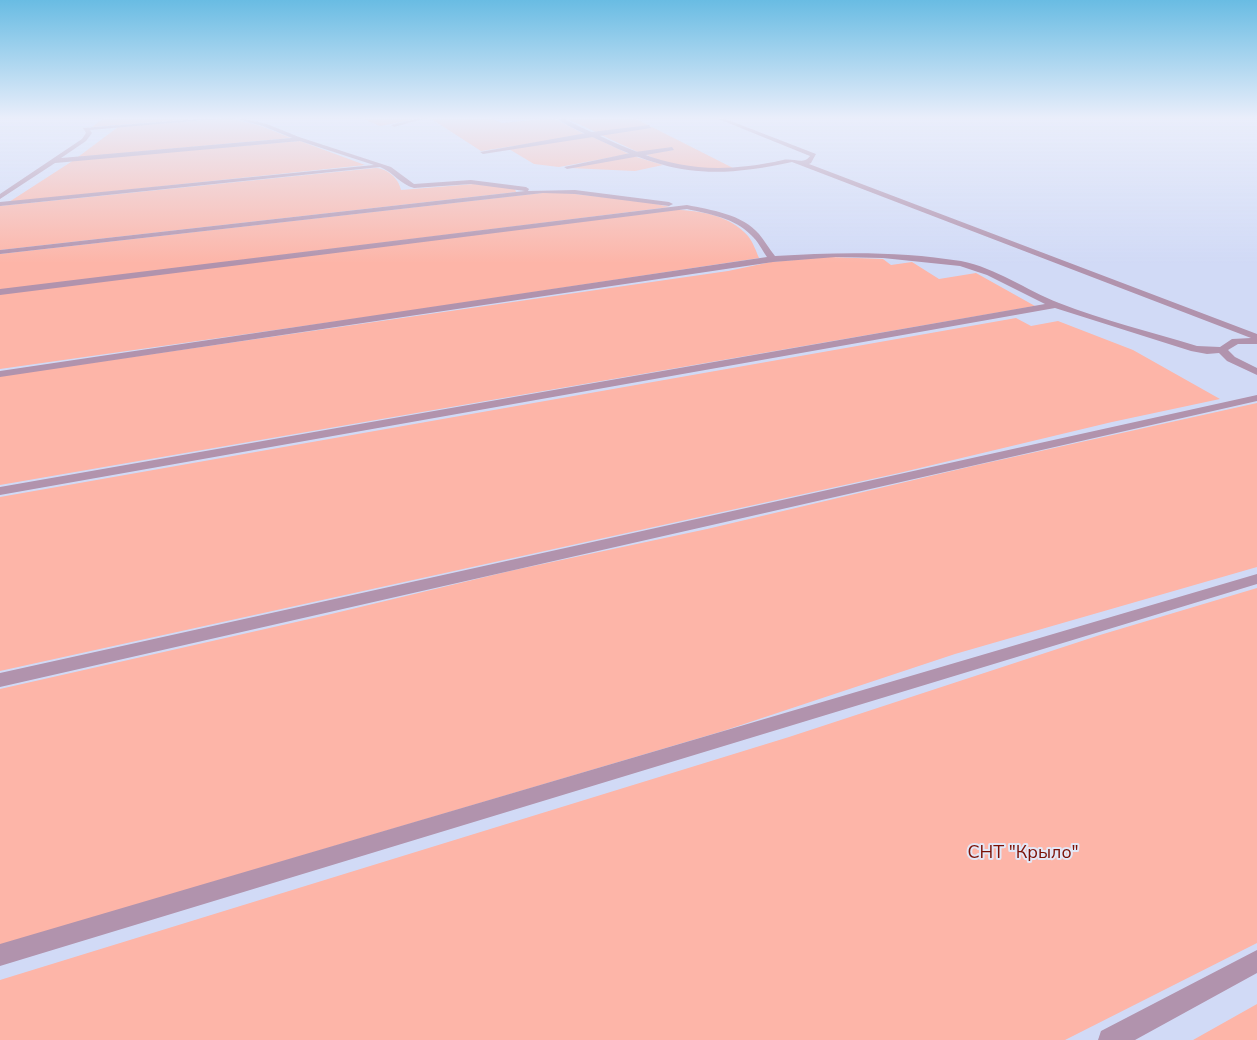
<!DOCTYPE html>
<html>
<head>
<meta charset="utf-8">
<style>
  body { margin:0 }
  canvas { display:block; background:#d1daf6 }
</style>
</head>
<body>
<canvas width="1257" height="1040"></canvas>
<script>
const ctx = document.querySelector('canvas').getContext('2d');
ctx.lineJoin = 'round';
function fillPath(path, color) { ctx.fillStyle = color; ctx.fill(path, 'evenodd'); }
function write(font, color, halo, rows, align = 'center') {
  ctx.font = font + ' "Nunito Sans",sans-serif'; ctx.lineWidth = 4; ctx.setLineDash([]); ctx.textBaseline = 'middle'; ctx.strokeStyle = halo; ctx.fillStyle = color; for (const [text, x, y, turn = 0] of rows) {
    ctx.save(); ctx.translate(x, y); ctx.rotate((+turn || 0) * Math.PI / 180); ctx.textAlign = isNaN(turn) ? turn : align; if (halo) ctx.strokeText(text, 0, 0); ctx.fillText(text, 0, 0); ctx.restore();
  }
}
const green = new Path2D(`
  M104 118H210L92 127Z
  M361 118H421L380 126Z
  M426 118H491L502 123 553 118 586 135 481 151 433 120Z
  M565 118H634L650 126 596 132Z
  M216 119H232L261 126 291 138 78 157 118 127Z
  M652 127 733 168C714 172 661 165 646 154L673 150 672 148 640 153 599 134Z
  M591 136 629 154 559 167 534 164 509 149Z
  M300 141 365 165 9 202 74 160Z
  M633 156 663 165 635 171 570 168Z
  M376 168C388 169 399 179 401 190L474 184 515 189 516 192 0 250V206Z
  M542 193H566L646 202 670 207 0 290V254Z
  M675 210C699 210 731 216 748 236 753 242 756 251 759 258L388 314 0 369V294Z
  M829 257 883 259 891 265 912 262 939 279 976 273 1035 306 0 485V376L728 271 771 262Z
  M1016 318 1031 326 1058 321 1133 350 1220 399 1112 422 899 473 0 671V497Z
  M1257 403V567L955 654 723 731 0 945V689L327 615 510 571 707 529 973 466Z
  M1257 588V943L1065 1040H0V980L789 737 1100 635Z
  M1257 1004V1040H1193Z`);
const service = new Path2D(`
  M420 118H426L394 127 391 125Z
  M649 125 651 128 483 154 480 152 592 132Z
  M672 147 674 150 567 169 564 167 635 152Z`);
const minor = new Path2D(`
  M210 118H228L90 130 92 133 86 141 61 158 292 138 263 126 233 118H241L267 124 299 137 391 167 414 184 471 180 526 187 529 189 528 191 575 190 669 202 673 204 669 206 575 194 543 193 0 254V250L525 191 471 184 414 188C400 184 393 172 380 167L0 206V202L374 165 300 141 55 163 0 199V194L82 139 86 133 83 128Z
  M556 118H562C646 158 688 181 783 160 794 158 804 165 810 156L716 118H723L816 154 811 163 809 164 1257 334V344H1238L1228 350 1235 357 1257 368V375L1227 361 1219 353 1207 354 1191 351 1055 308 0 495V487L1045 304 987 275 960 266 883 258 836 257 773 262 0 377V371L767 257C762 250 758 241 751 235 735 218 709 214 687 209L0 295V289L687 205C711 210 742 214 759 234 765 241 769 249 775 256 837 252 900 251 961 261 996 268 1026 290 1059 303 1103 320 1151 332 1197 346L1220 347 1232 339 1251 338 792 162C713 179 673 175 601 141 586 134 569 127 556 118Z
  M1257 395V401L0 687V673Z
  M1257 574V584L0 966V944Z
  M1257 950V973L1135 1040H1098L1101 1031Z`);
const nearParknames = [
  ["СНТ \"Крыло\"",1023,854]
];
fillPath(green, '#fdb5a8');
fillPath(service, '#b193ad');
fillPath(minor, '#b193ad');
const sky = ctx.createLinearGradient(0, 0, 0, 263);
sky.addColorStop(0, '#69bce3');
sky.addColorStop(0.45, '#eaeefb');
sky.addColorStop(1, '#eaeefb00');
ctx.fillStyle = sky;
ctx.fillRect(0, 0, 1257, 263);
write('18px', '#7b1106', '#e3e7f6', nearParknames);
</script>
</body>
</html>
